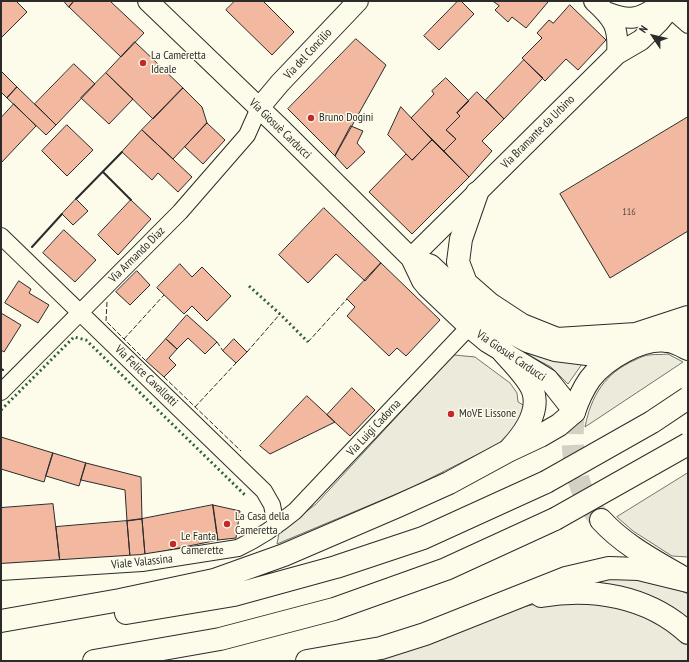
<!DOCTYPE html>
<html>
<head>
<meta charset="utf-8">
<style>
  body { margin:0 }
  #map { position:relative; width:689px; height:662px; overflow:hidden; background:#fdfbea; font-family:"PT Sans Narrow",sans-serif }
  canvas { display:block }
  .frame { position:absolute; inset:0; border:2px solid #2b2b2b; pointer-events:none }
  .north { position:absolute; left:633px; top:16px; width:40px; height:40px; -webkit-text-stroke:3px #fdfbea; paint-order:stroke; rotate:305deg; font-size:11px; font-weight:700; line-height:16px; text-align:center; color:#2b2b2b }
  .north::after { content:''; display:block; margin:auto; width:14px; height:18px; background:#2b2b2b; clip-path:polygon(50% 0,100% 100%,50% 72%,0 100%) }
</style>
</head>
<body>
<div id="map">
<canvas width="689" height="662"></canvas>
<div class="frame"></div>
<div class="north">N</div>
</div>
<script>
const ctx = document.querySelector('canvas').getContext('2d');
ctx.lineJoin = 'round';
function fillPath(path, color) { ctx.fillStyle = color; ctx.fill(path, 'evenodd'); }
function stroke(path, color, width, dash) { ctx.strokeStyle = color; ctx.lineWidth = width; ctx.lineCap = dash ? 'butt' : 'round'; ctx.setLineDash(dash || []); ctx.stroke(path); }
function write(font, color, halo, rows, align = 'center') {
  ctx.font = font + ' "PT Sans Narrow",sans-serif'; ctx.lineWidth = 3; ctx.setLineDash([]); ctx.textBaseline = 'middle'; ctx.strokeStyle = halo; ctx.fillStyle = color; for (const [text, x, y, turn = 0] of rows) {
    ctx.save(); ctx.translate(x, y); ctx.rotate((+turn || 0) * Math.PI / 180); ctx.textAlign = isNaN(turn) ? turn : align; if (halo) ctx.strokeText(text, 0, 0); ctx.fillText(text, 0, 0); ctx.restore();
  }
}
const green = new Path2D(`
  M514 345C538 355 555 361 582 364L568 384 551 367 513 347Z
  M668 354 683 362 585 427C591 396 605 373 635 360 639 358 645 355 649 355 656 354 662 355 668 354Z
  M454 355 475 357 510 383 517 393 518 402 525 406 512 434 498 444 413 487 277 544 279 533 316 504Z
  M688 473V557L672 556 633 531 617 517Z
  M619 575 670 586 688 594V623L587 584Z
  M575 600 631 608 675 631 688 645V661H358L508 610 541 603Z`);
const building = new Path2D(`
  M1 1H16L27 12 1 38Z
  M64 1H74L69 7Z
  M74 1H110L144 33 121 57 69 7Z
  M235 1H263L294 32 272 55 226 10Z
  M458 1H461L474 14 439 50 424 36Z
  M493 1H546L548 2 526 28 512 17 508 22 495 10 499 6Z
  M570 5 606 40 578 70 566 59 545 81 522 58 542 38 537 33 549 20 553 23Z
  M356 39 386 65 335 156 288 109Z
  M135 42 183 88 153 119 106 73Z
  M524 60 543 78 504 119 486 100Z
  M74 64 95 84 56 125 35 104Z
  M1 71 17 87 7 98 1 92Z
  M106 73 133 99 109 124 81 98Z
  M446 78 469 101 457 113 460 116 446 130 456 139 444 151 411 118 434 94 432 91Z
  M17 87 56 125 46 135 7 98Z
  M183 88 202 107 207 123 173 159 142 130Z
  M477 92 504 119 482 141 492 151 469 177 444 151 456 139 446 130 460 116 457 113Z
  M14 104 36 126 1 163V118Z
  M401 107 432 140 412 160 388 135Z
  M688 117V231L610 278 560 194Z
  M207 123 225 140 203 164 185 147Z
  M67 125 93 150 67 176 42 151Z
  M351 126 363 131 357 143 365 152 347 169 335 156Z
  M142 130 192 177 178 192 158 173 152 180 122 152Z
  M432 140 469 177 412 234 369 192 406 154 412 160Z
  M76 199 88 211 73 225 62 214Z
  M131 200 151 219 118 255 98 235Z
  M324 208 381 263 365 281 336 254 308 283 279 255Z
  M64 230 96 260 75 282 43 253Z
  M381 263 440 320 406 356 397 348 389 356 347 316 355 307 347 299Z
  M180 264 192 277 202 267 231 296 207 321 192 306 184 314 157 288Z
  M137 271 150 285 130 305 116 292Z
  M19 281 31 289 29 293 49 305 38 323 5 303Z
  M1 313 21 325 4 352 1 350Z
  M187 315 217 342 205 354 188 338 177 349 166 339Z
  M166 339 177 349 169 358 176 365 164 377 146 361Z
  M234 339 247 352 236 363 223 351Z
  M352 388 375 410 350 436 327 415Z
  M307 396 335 422 270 454 260 446Z
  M1 437 53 453 44 482 1 469Z
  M53 453 86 463 79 486 46 476Z
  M86 463 141 477 142 519 127 521 125 490 81 480Z
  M53 504 60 563 1 568V508Z
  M213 505 240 511 236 538 218 540Z
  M213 505 218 540 145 555 142 519Z
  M142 519 145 555 130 557 127 521Z
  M127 521 130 557 60 563 56 527Z`);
const secondaryTunnel = new Path2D(`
  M574 412C570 453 574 489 601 520`);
const minor = new Path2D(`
  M672 11 688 25
  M1 236 264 491 272 505 276 526
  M1 392 180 212 247 135 259 108
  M1 572 142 563 238 548C259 538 277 526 295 511L469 327`);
const tertiary = new Path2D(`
  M148 1 279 127 411 258 422 281 427 287 469 327 487 342 548 379 574 412
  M594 1C614 19 619 27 617 54
  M659 5C666 14 680 13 684 1
  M606 12C629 21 639 20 659 5
  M259 108 280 83 358 1
  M411 258 617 54 641 40 659 22 668 11
  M411 258 431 265 469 301 492 321 506 331 527 342 555 351 587 355 623 351`);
const secondary = new Path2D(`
  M574 412C578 400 583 389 590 379 605 359 642 337 668 341 675 342 682 346 688 349
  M601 520C624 545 653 560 682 577`);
const trunk = new Path2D(`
  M477 193 461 239 458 262 466 283 490 304 522 325 557 339 636 334 688 317
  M667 341 688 331
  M503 352C512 362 529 379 533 391 540 412 523 435 510 449
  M541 596C592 587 648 596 688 633
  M126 613 234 595 336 567 423 538 546 482
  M1 621 120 600 214 580 284 555 398 506 449 483 508 451 540 436 559 425 574 412
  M94 661 220 639 334 609 446 569 555 519
  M307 661 381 648 425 634 566 578 609 568 639 569 688 581`);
const trunkBridge = new Path2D(`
  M546 482 652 422 688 398
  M555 519 688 444`);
const hedge = new Path2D(`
  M249 286 280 314 308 342
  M1 410 74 337 86 340 246 496`);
const fence = new Path2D(`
  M107 302 106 321 146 361
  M124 339 164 295
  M217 342 223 351
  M308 342 347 299
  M247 352 280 314
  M164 377 241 451
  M195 407 236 363`);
const wall = new Path2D(`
  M103 172 131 200
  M76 199 122 152
  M32 247 62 214
  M1 369 3 370`);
const markers = [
  [143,63,4,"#c62828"],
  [311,118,4,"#c62828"],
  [451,414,4,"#c62828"],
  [227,524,4,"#c62828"],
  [173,544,4,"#c62828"]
];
const numberNames = [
  ["116",629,212]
];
const streetNames = [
  ["Via del Concilio",308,54,-47],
  ["Via Giosuè Carducci",280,129,44],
  ["Via Bramante da Urbino",538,132,-45],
  ["Via Armando Diaz",137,255,-45],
  ["Via Giosuè Carducci",511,356,34],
  ["Via Felice Cavallotti",146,376,44],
  ["Via Luigi Cadorna",374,428,-47],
  ["Viale Valassina",142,562,-6]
];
const poiNames = [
  ["La Cameretta",151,56],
  ["Ideale",151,70],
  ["Bruno Dogini",319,118],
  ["MoVE Lissone",459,414],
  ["La Casa della",235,517],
  ["Cameretta",235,531],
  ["Le Fanta",181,537],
  ["Camerette",181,551]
];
fillPath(green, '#ecebdb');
stroke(green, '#74746e', 1);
fillPath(building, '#f2b8a0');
stroke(building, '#2b2b2b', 1);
stroke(secondaryTunnel, '#d3d1c4', 22, [22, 11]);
stroke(minor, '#2b2b2b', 18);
stroke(tertiary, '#2b2b2b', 22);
stroke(secondary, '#2b2b2b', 24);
stroke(trunk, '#2b2b2b', 24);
stroke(minor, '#fdfbea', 16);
stroke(tertiary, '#fdfbea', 20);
stroke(secondary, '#fdfbea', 22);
stroke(trunk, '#fdfbea', 22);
stroke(trunkBridge, '#2b2b2b', 24, []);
stroke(trunkBridge, '#fdfbea', 22);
stroke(hedge, '#34623c', 3, [2, 3]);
stroke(fence, '#2b2b2b', 1, [5, 2]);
stroke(wall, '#2b2b2b', 2);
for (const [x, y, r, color] of markers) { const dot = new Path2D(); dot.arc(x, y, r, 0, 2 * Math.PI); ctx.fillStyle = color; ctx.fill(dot); stroke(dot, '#fdfbea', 1.5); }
write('10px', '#5d4e48', null, numberNames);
write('12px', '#2b2b2b', '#fdfbea', streetNames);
write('12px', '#2b2b2b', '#fdfbea', poiNames, 'left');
</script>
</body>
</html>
